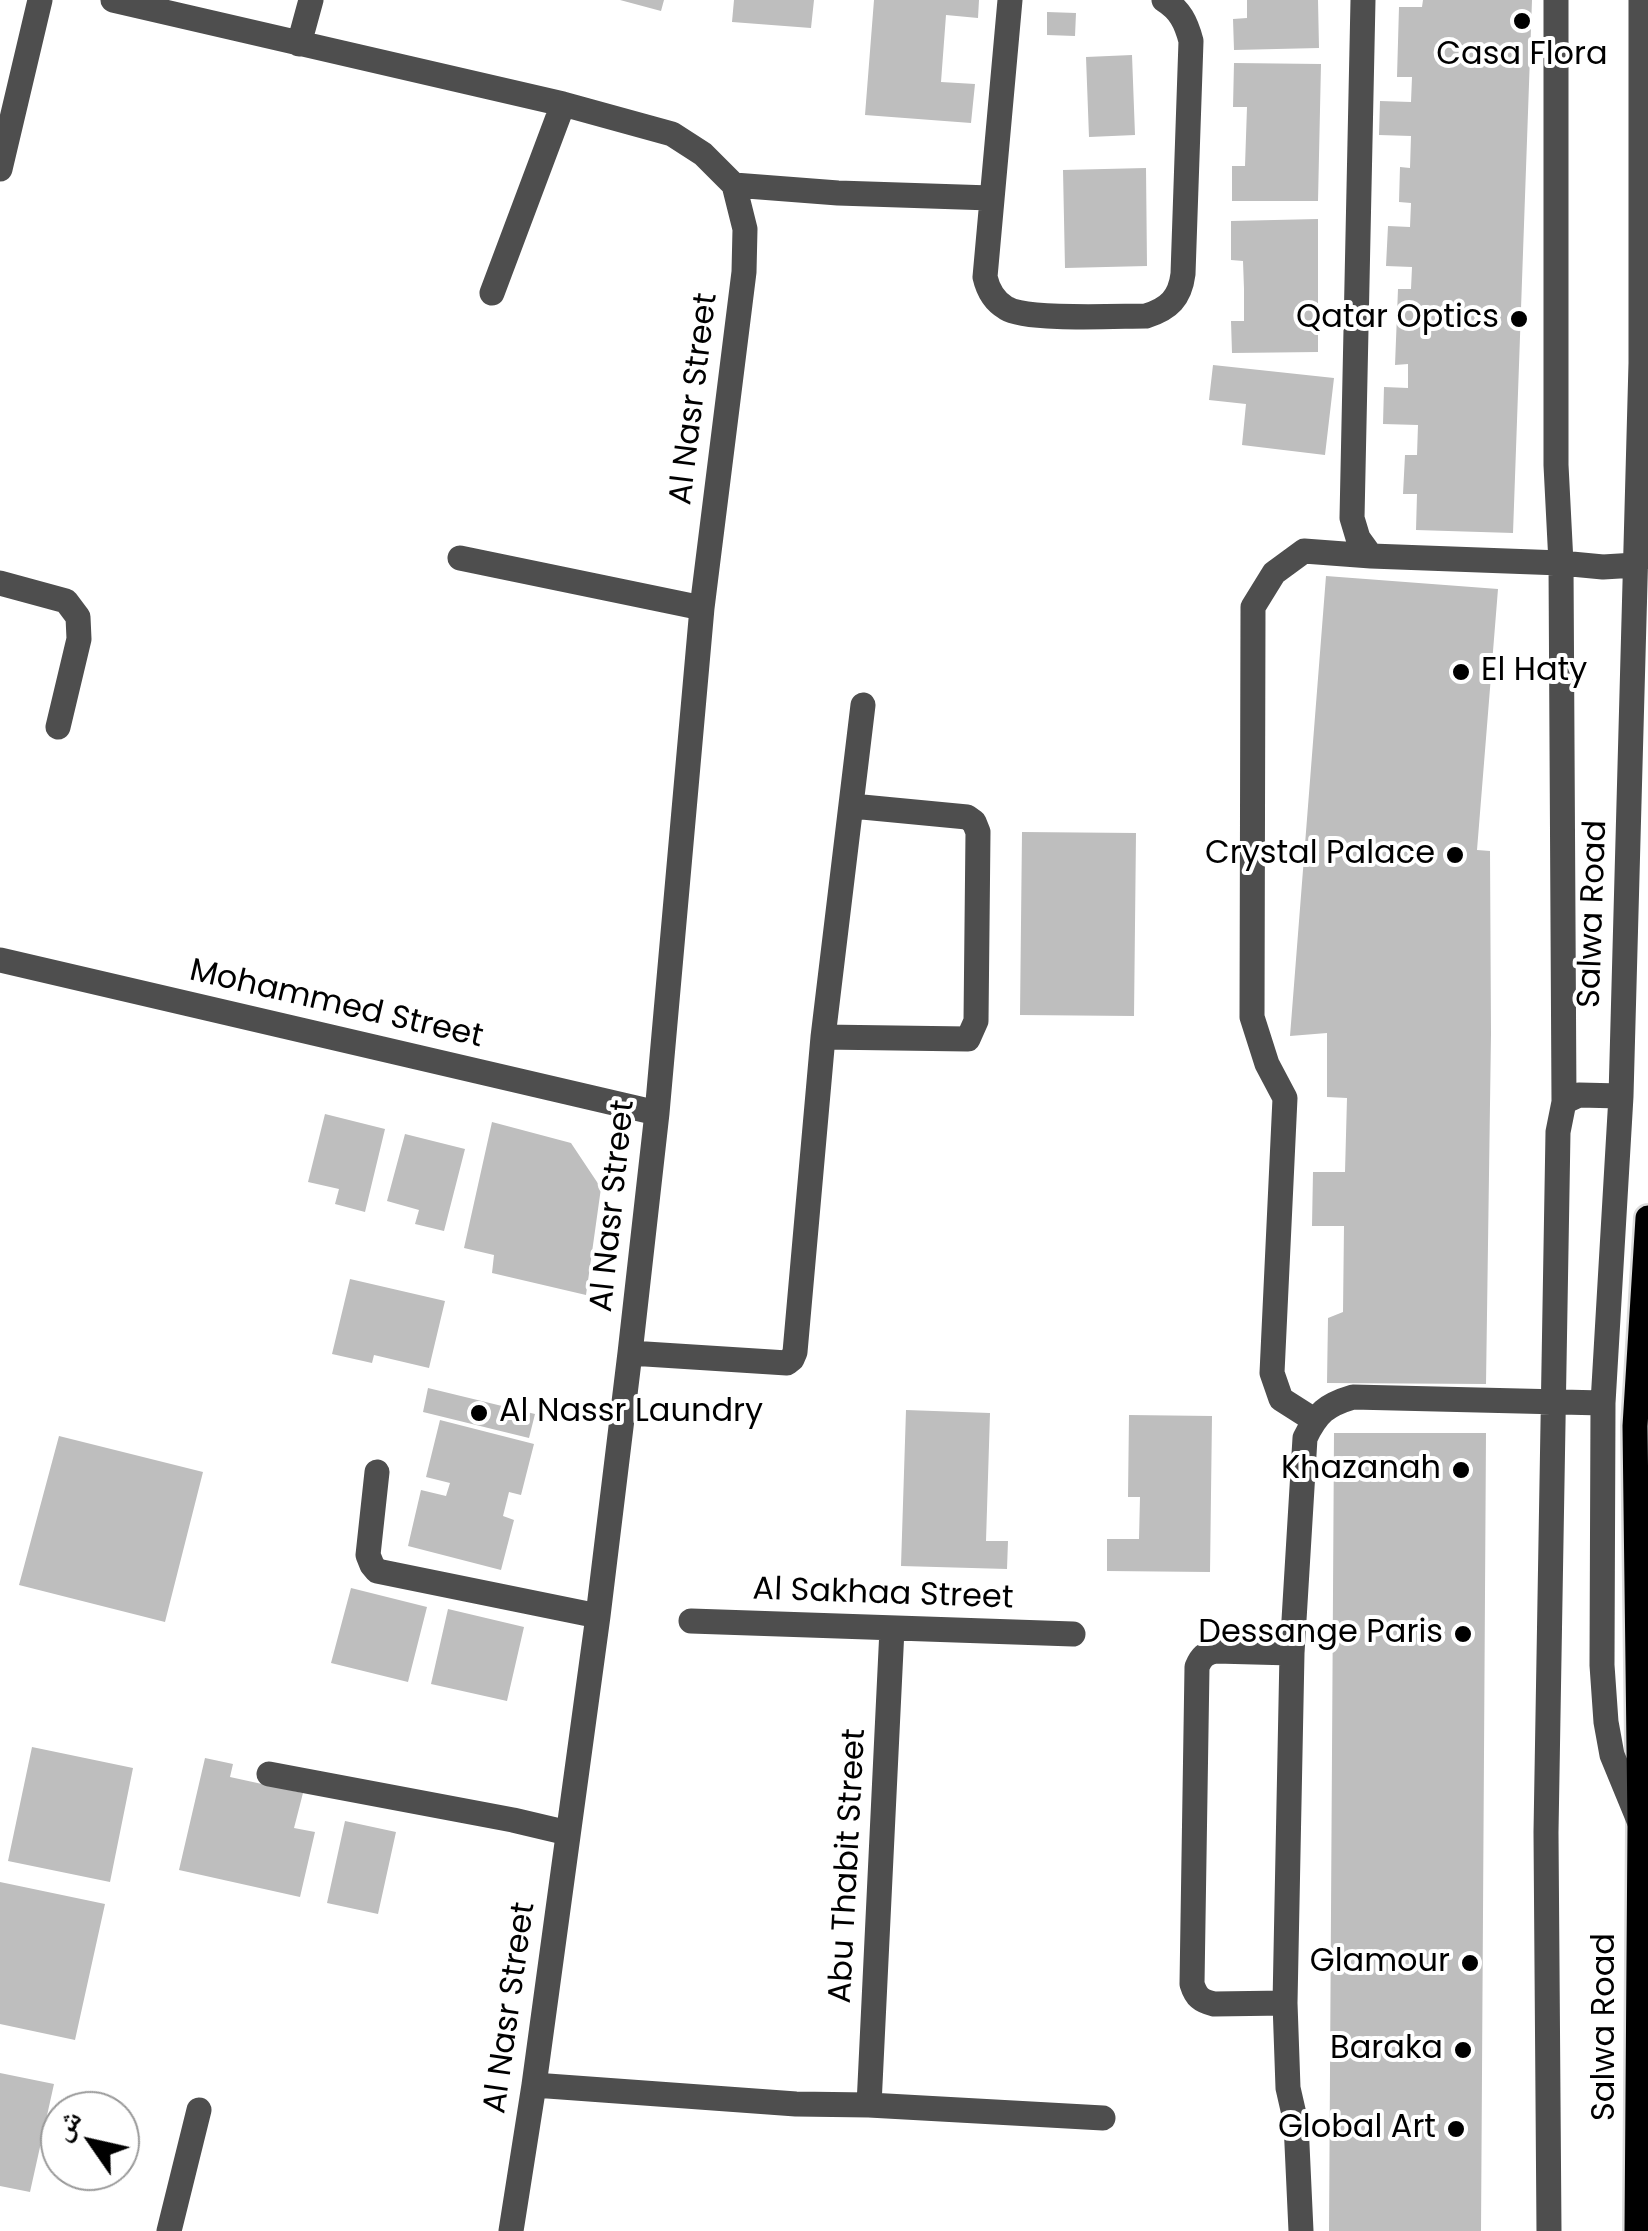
<!DOCTYPE html>
<html>
<head>
<meta charset="utf-8">
<style>
  body { margin:0 }
  #map { position:relative; width:1648px; height:2231px; overflow:hidden; background:#fff; font-family:Poppins,"Noto Naskh Arabic",sans-serif }
  canvas { display:block }
  .north { position:absolute; left:40px; top:2091px; width:100px; height:100px; box-sizing:border-box; background:#fff; border:2px solid #999; border-radius:50%; rotate:304deg; font-size:28px; font-weight:700; line-height:40px; text-align:center; color:#000 }
  .north::after { content:''; display:block; margin:auto; width:35px; height:45px; background:#000; clip-path:polygon(50% 0,100% 100%,50% 72%,0 100%) }
</style>
</head>
<body>
<div id="map">
<canvas width="1648" height="2231"></canvas>
<div class="north">ش</div>
</div>
<script>
const ctx = document.querySelector('canvas').getContext('2d');
ctx.lineJoin = 'round';
function fillPath(path, color) { ctx.fillStyle = color; ctx.fill(path, 'evenodd'); }
function stroke(path, color, width, dash) { ctx.strokeStyle = color; ctx.lineWidth = width; ctx.lineCap = dash ? 'butt' : 'round'; ctx.setLineDash(dash || []); ctx.stroke(path); }
function write(font, color, halo, rows, align = 'center') {
  ctx.font = font + ' Poppins,sans-serif'; ctx.lineWidth = 8; ctx.setLineDash([]); ctx.textBaseline = 'middle'; ctx.strokeStyle = halo; ctx.fillStyle = color; for (const [text, x, y, turn = 0] of rows) {
    ctx.save(); ctx.translate(x, y); ctx.rotate((+turn || 0) * Math.PI / 180); ctx.textAlign = isNaN(turn) ? turn : align; if (halo) ctx.strokeText(text, 0, 0); ctx.fillText(text, 0, 0); ctx.restore();
  }
}
const building = new Path2D(`
  M620 0H664L661 11Z
  M734 0H814L811 28 732 22Z
  M874 0H979L978 18 946 15 941 82 975 84 971 123 865 115Z
  M1247 0H1318L1319 48 1234 50 1233 19 1247 18Z
  M1423 0H1532L1513 533 1416 530 1417 494H1403L1405 455H1417L1418 425 1383 424 1384 387 1408 388V364L1395 365 1398 289H1411L1412 267 1386 266 1388 226 1410 227 1411 203 1399 202 1400 167 1410 168 1411 136 1379 135 1380 101 1411 102 1412 77H1397L1399 7H1422Z
  M1047 12 1076 13 1075 36 1047 35Z
  M1132 55 1135 135 1089 137 1086 57Z
  M1234 63 1321 64 1318 201H1232V166H1245L1247 107H1233Z
  M1146 168 1147 266 1065 268 1063 170Z
  M1318 219V352L1232 353 1231 321H1244V289L1243 261 1231 260V221Z
  M1213 365 1334 378 1325 455 1242 445 1246 404 1209 400Z
  M1326 576 1498 589 1477 850 1490 851 1491 1034 1486 1384 1327 1383 1328 1318 1343 1312 1344 1226H1312L1313 1172H1345L1347 1098 1327 1097V1033L1290 1036Z
  M1022 832 1136 833 1134 1016 1020 1015Z
  M325 1114 385 1129 365 1212 335 1204 339 1189 308 1182Z
  M492 1122 571 1143 601 1188 586 1295 492 1273 494 1255 464 1248Z
  M405 1134 465 1149 444 1231 415 1224 419 1210 387 1201Z
  M350 1279 445 1301 429 1368 374 1355 372 1363 332 1354Z
  M428 1388 535 1414 529 1438 423 1412Z
  M906 1410 990 1413 986 1541H1008L1007 1569 901 1566Z
  M1129 1415 1212 1416 1210 1572 1107 1571V1539H1139L1140 1497H1128Z
  M440 1420 534 1444 521 1495 509 1492 503 1516 514 1520 501 1570 408 1546 421 1490 446 1496 450 1483 426 1477Z
  M1334 1433H1486L1481 2231H1329Z
  M59 1436 203 1472 165 1622 19 1585Z
  M351 1588 427 1607 408 1682 331 1663Z
  M448 1609 524 1627 507 1701 431 1684Z
  M32 1747 133 1768 110 1882 8 1861Z
  M205 1758 233 1764 230 1777 303 1793 294 1828 315 1832 300 1897 179 1870Z
  M345 1821 396 1832 378 1914 327 1903Z
  M0 1882 105 1904 75 2040 0 2024Z
  M0 2073 54 2084 30 2192 0 2186Z`);
const minor = new Path2D(`
  M113 0 563 104 672 134 703 154 734 185 745 229 744 272 702 608 657 1113 630 1353 598 1616 534 2085 511 2231
  M1010 0 985 277C988 290 994 301 1006 308 1027 321 1117 316 1146 316 1169 309 1180 298 1183 274L1191 41C1186 22 1180 10 1164 0
  M1363 0 1352 518 1358 538 1371 556 1561 563 1603 567 1636 565
  M1556 0V465L1561 563 1564 1102
  M299 44 311 0
  M0 169 40 0
  M734 185 838 193 991 198
  M492 293 563 104
  M460 558 702 608
  M0 583 66 601 78 617 79 639 58 727
  M0 960 657 1113
  M823 1037 968 1039 976 1021 978 832 974 822 967 817 852 806
  M630 1353 787 1363 792 1359 795 1352 823 1037 863 705
  M1314 1420 1281 1399 1272 1373 1285 1098 1267 1064 1252 1017 1253 607 1274 573 1304 551 1371 556
  M377 1472 368 1555 372 1565 377 1571 598 1616
  M691 1621 1073 1634
  M269 1774 513 1820 568 1833
  M1640 1823 1612 1755 1606 1722 1602 1665 1603 1403 1621 1096 1641 363V0
  M1285 2003 1214 2004C1201 2001 1196 1997 1192 1984L1197 1667C1201 1657 1205 1653 1216 1651L1292 1653
  M534 2085 796 2104 869 2105 1103 2118
  M869 2105 892 1629
  M169 2231 199 2110
  M1301 2231 1296 2123 1288 2088 1285 2003 1292 1653 1305 1438C1317 1413 1326 1405 1353 1397L1603 1403
  M1549 2231 1546 1832 1558 1132 1564 1102 1579 1095 1621 1096`);
const major = new Path2D(`
  M1637 2231 1640 1824 1635 1426 1648 1218`);
const markers = [
  [1522,21,10,"#000"],
  [1519,319,10,"#000"],
  [1461,672,10,"#000"],
  [1455,855,10,"#000"],
  [479,1413,10,"#000"],
  [1461,1470,10,"#000"],
  [1463,1634,10,"#000"],
  [1470,1963,10,"#000"],
  [1463,2050,10,"#000"],
  [1456,2129,10,"#000"]
];
const poiNames = [
  ["Casa Flora",1522,56,"center"],
  ["Qatar Optics",1499,319],
  ["El Haty",1481,672,"left"],
  ["Crystal Palace",1435,855],
  ["Al Nassr Laundry",499,1413,"left"],
  ["Khazanah",1441,1470],
  ["Dessange Paris",1443,1634],
  ["Glamour",1450,1963],
  ["Baraka",1443,2050],
  ["Global Art",1436,2129]
];
const streetNames = [
  ["Al Nasr Street",695,399,-83],
  ["Salwa Road",1594,914,-88],
  ["Mohammed Street",336,1005,13],
  ["Al Nasr Street",614,1206,-84],
  ["Al Sakhaa Street",883,1595,2],
  ["Abu Thabit Street",849,1866,-87],
  ["Al Nasr Street",511,2008,-82],
  ["Salwa Road",1606,2027,-90]
];
fillPath(building, '#bebebe');
stroke(major, '#dbdbdb', 30);
stroke(minor, '#4e4e4e', 25);
stroke(major, '#000', 25);
for (const [x, y, r, color] of markers) { const dot = new Path2D(); dot.arc(x, y, r, 0, 2 * Math.PI); ctx.fillStyle = color; ctx.fill(dot); stroke(dot, '#fff', 4); }
write('32px', '#000', '#fff', poiNames, 'right');
write('32px', '#000', '#fff', streetNames);
</script>
</body>
</html>
